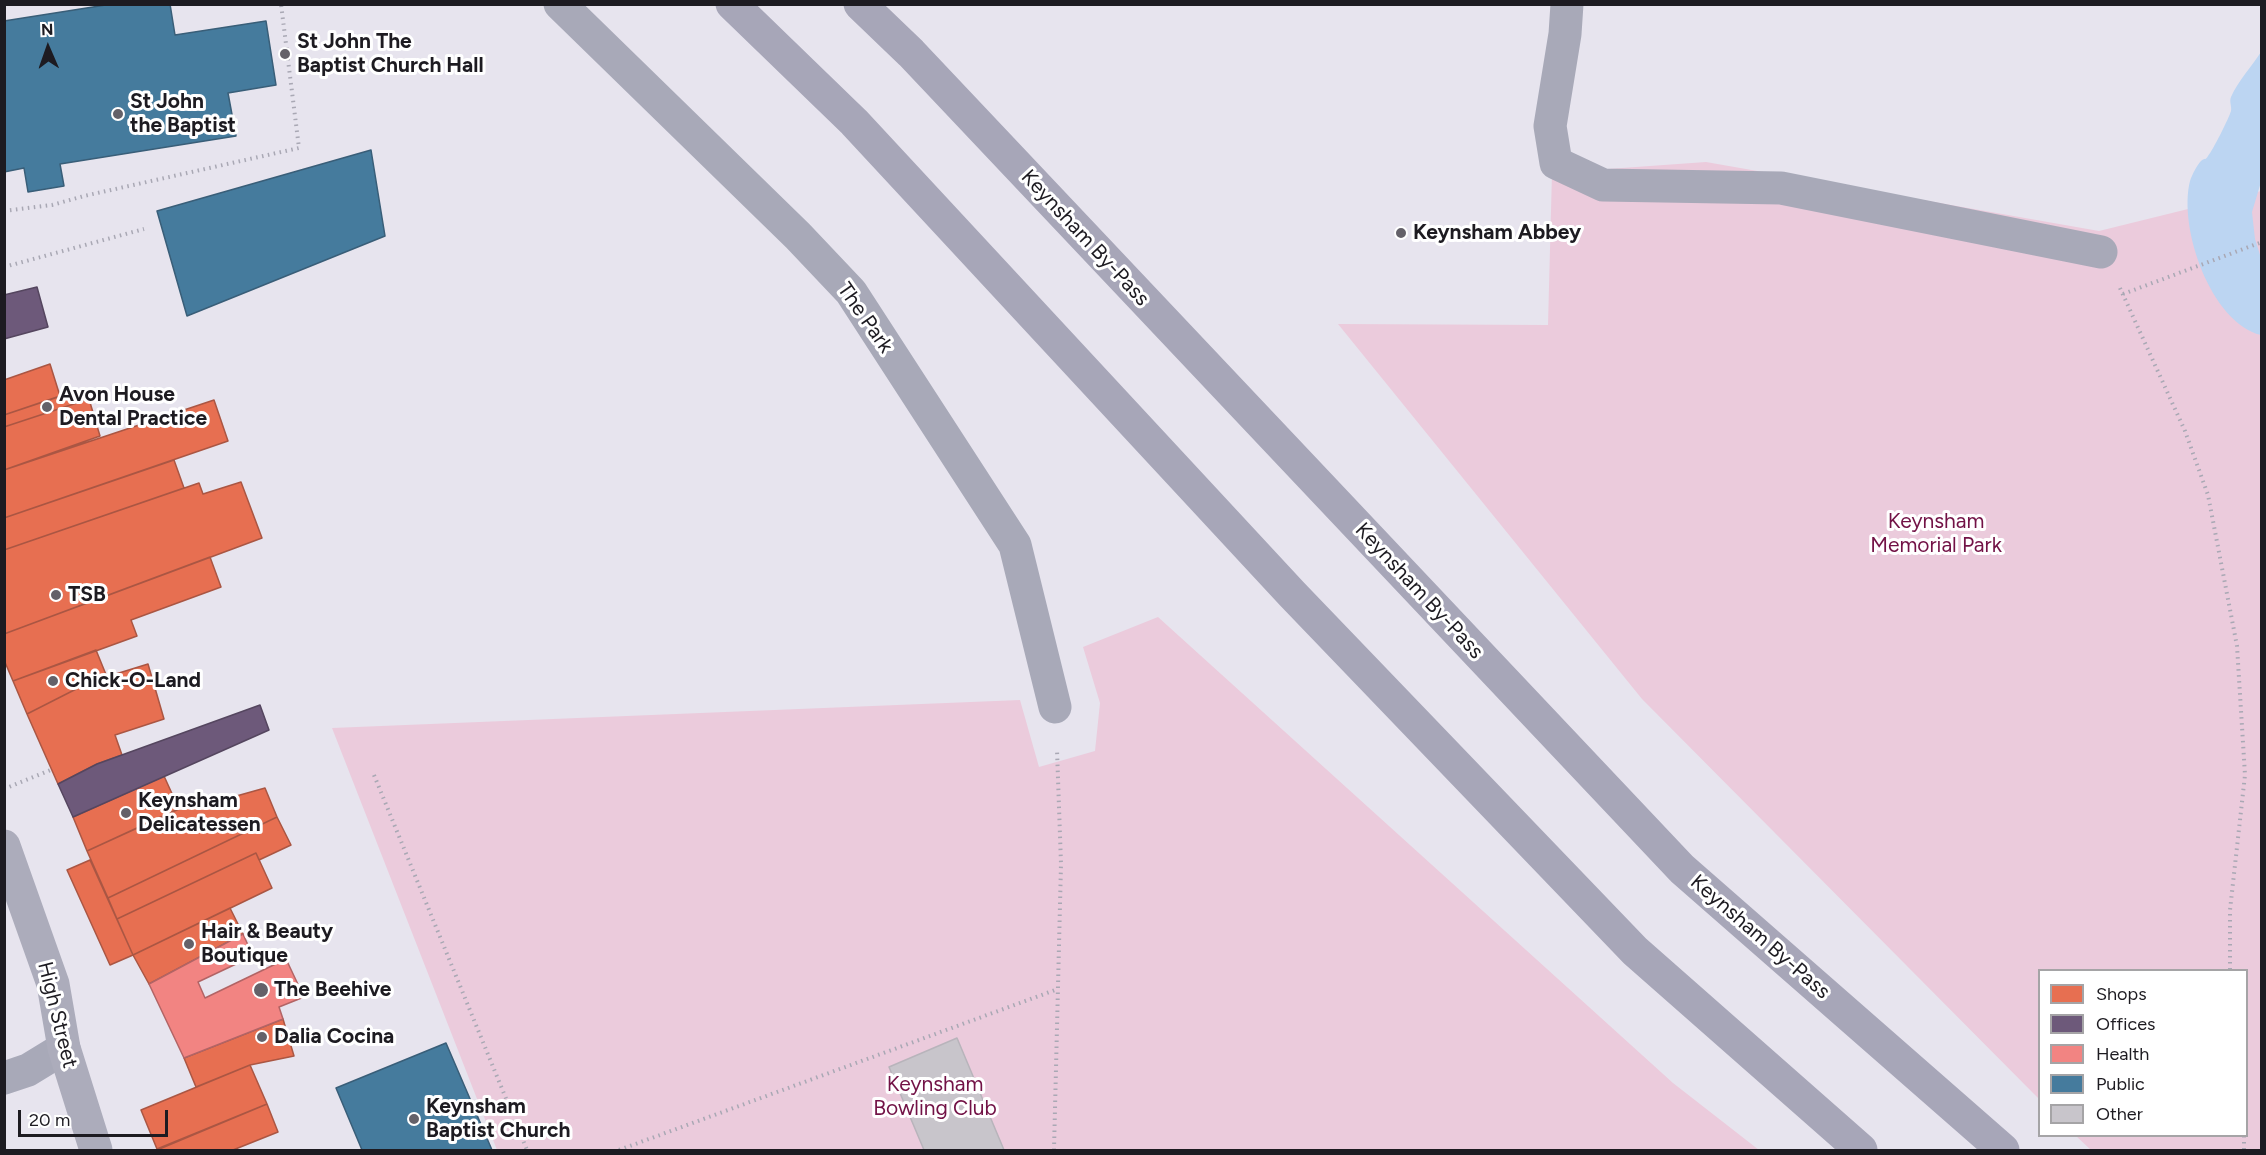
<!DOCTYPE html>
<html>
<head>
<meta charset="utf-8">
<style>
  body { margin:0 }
  #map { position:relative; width:2266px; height:1155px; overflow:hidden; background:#e7e4ee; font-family:Figtree,sans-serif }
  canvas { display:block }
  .frame { position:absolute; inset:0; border:6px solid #1d1b21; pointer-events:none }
  .legend { position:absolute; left:2038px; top:969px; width:210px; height:168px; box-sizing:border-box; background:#fff; border:2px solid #a5a4a6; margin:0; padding:8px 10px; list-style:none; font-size:18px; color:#1d1b21 }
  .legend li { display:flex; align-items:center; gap:12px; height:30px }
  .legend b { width:30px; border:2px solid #a5a4a6 }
  .north { position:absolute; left:18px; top:18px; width:60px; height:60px; -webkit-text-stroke:4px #fff; paint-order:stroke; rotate:358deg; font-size:16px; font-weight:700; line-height:24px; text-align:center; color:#1d1b21 }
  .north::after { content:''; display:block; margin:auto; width:21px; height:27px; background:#1d1b21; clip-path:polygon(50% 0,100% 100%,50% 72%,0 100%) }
  .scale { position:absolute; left:18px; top:1110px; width:150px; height:27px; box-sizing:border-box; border:3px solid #1d1b21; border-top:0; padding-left:8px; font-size:18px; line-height:21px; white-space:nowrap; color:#1d1b21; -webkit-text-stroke:4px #fff; paint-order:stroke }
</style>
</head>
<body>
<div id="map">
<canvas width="2266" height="1155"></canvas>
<div class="frame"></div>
<ul class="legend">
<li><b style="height:16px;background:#e76f51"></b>Shops</li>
<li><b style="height:16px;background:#6d597a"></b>Offices</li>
<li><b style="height:16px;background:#f28482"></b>Health</li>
<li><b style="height:16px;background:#457b9d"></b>Public</li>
<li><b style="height:16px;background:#c8c5cb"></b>Other</li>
</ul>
<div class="north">N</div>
<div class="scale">20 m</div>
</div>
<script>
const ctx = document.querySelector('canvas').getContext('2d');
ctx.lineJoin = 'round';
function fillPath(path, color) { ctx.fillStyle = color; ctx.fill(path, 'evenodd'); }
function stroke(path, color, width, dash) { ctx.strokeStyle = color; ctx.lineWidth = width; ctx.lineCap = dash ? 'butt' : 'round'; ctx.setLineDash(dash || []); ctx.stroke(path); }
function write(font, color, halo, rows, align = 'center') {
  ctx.font = font + ' Figtree,sans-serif'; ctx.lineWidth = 6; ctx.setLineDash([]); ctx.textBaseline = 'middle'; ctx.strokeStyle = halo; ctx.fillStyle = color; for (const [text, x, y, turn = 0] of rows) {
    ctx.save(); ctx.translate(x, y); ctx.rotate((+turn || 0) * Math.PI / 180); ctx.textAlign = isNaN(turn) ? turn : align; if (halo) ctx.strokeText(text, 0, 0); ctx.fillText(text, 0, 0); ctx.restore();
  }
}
const green = new Path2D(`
  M1706 162 2099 231 2261 191V1150H2091L2076 1136H2246V970H2040L2039 1099 1642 699 1338 324 1548 325 1552 173Z
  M1158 617 1673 1083 1759 1150H497L332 728 1020 700 1039 767 1095 751 1100 703 1083 647Z`);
const water = new Path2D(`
  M2261 52V182L2252 212 2255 239 2261 258V335C2211 323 2178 228 2190 181 2192 175 2197 165 2201 161 2206 157 2205 161 2208 156 2213 150 2229 118 2231 111 2232 106 2229 102 2231 97 2238 81 2252 66 2261 52Z`);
const shops = new Path2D(`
  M50 364 60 396 4 415V380Z
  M85 388 89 399 4 427V415Z
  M89 399 100 436 4 470V427Z
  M214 400 228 441 4 518V470Z
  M174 460 184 488 4 550V518Z
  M241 482 262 538 4 634V550L199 483 203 494Z
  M210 557 221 587 131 620 137 636 13 681 4 660V634Z
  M96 650 107 677 90 682 27 714 13 681Z
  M148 664 164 719 115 735 122 755 97 764 58 784 27 714 90 682Z
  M164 776 179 809 87 851 73 817Z
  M265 788 277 817 108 898 87 851 189 804 190 809Z
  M277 817 291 845 259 860 256 853 117 919 108 898Z
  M256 853 272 888 133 955 117 919Z
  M90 860 133 955 110 965 67 870Z
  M230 908 243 934 149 984 133 955Z
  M283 1019 294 1056 250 1065 196 1087 184 1058Z
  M250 1065 267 1104 157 1149 141 1110Z
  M267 1104 278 1132 233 1150H157Z`);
const offices = new Path2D(`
  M37 287 48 327 4 339V295Z
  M260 705 269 730 73 817 58 784 97 764Z`);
const health = new Path2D(`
  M243 934 253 956 198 982 205 998 286 959 304 997 279 1007 283 1019 184 1058 149 984Z`);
const public = new Path2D(`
  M112 4H170L175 35 266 21 276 85 228 93 236 136 60 164 64 186 28 192 24 168 4 172V21Z
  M371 150 385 236 187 316 157 211Z
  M446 1043 492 1150H362L336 1088Z`);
const building = new Path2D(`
  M957 1038 1004 1150H924L889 1067Z`);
const path = new Path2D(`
  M4 211 52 205 84 196 299 148 281 4
  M4 267 144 229
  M2120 288 2185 431 2208 495 2237 646 2245 775 2230 910V970
  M2123 294 2262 242
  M374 775 527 1150
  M4 789 53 769
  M2244 1136V1150
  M619 1150 1058 989
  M1054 1150 1061 864 1057 750`);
const minor = new Path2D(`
  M560 4 798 236 851 292 1015 545 1055 707
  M1567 4 1565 34 1550 126 1556 163 1603 185 1781 188 2101 252
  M4 1078 28 1070 64 1048`);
const major = new Path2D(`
  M4 846 53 984 64 1048 96 1150`);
const highway = new Path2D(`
  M732 4 854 122 1292 594 1635 951 1861 1150
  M860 4 911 53 1682 869 2003 1150`);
const markers = [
  [285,54,6,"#646169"],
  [118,114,6,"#646169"],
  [1401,233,6,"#646169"],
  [47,407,6,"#646169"],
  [56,595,6,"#646169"],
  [53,681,6,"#646169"],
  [126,813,6,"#646169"],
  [189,944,6,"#646169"],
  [261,990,8,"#646169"],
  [262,1037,6,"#646169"],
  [414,1119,6,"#646169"]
];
const poiNames = [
  ["St John The",297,42],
  ["Baptist Church Hall",297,66],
  ["St John",130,102],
  ["the Baptist",130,126],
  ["Keynsham Abbey",1413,233],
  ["Avon House",59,395],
  ["Dental Practice",59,419],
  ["TSB",68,595],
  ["Chick-O-Land",65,681],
  ["Keynsham",138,801],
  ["Delicatessen",138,825],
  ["Hair & Beauty",201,932],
  ["Boutique",201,956],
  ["The Beehive",274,990],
  ["Dalia Cocina",274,1037],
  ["Keynsham",426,1107],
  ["Baptist Church",426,1131]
];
const streetNames = [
  ["Keynsham By-Pass",1085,238,47],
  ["The Park",865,318,55],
  ["Keynsham By-Pass",1419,591,47],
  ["Keynsham By-Pass",1760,937,41],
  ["High Street",57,1015,76]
];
const parkNames = [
  ["Keynsham",1936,522],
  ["Memorial Park",1936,546],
  ["Keynsham",935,1085],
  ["Bowling Club",935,1109]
];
fillPath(green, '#ebcbdc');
fillPath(water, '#bcd5f2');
fillPath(shops, '#e76f51');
stroke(shops, '#aa5643', 1.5);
fillPath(offices, '#6d597a');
stroke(offices, '#55465f', 1.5);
fillPath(health, '#f28482');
stroke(health, '#b26465', 1.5);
fillPath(public, '#457b9d');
stroke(public, '#395e78', 1.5);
fillPath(building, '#c8c5cb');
stroke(building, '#b8b4bb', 1.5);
stroke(path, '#a9a8b4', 4, [1.5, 4.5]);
stroke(minor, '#a8a9b8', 33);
stroke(major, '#acacbb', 33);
stroke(highway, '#a7a6b8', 33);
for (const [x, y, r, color] of markers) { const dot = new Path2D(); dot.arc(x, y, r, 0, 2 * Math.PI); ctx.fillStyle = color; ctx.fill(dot); stroke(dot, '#fff', 2); }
write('bold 21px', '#1d1b21', '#fff', poiNames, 'left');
write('21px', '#1d1b21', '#fff', streetNames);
write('21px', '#721246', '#fff', parkNames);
</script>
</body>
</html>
